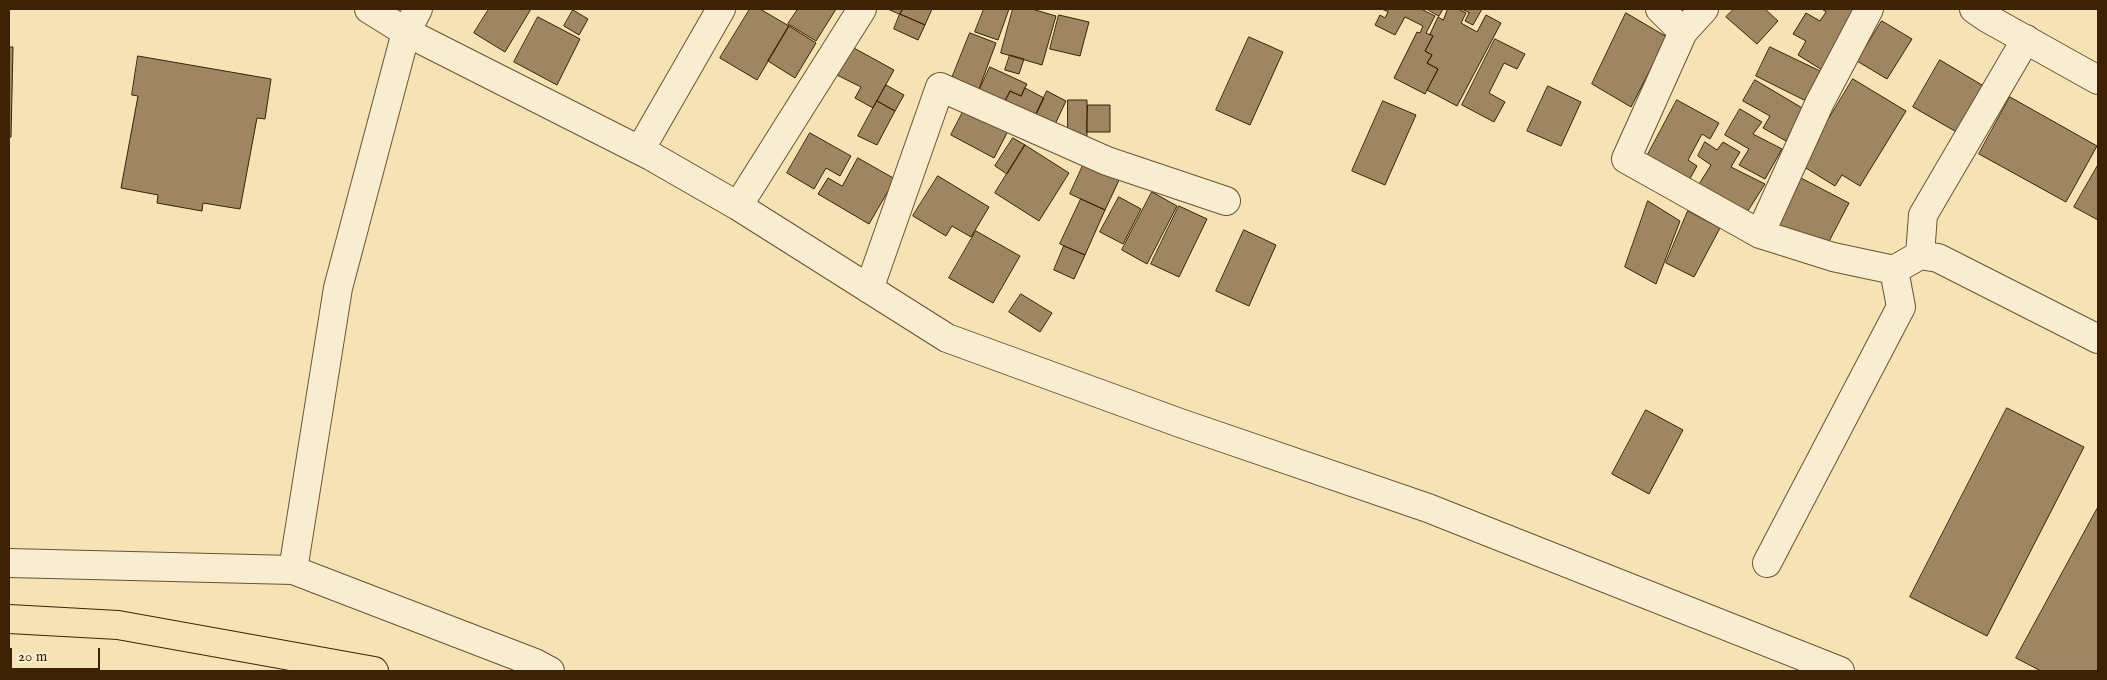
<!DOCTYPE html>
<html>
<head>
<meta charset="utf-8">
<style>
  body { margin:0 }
  #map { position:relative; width:2107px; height:680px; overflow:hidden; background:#f5e3b6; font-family:"IM FELL English",serif }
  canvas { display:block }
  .frame { position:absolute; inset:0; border:10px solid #3d2205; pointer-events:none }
  .scale { position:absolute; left:10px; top:648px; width:90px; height:22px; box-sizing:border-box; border:2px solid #3d2205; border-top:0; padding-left:6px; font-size:15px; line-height:18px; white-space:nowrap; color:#3d2205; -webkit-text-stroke:4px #f8edd0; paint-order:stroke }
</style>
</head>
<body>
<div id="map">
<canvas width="2107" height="680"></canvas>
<div class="frame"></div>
<div class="scale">20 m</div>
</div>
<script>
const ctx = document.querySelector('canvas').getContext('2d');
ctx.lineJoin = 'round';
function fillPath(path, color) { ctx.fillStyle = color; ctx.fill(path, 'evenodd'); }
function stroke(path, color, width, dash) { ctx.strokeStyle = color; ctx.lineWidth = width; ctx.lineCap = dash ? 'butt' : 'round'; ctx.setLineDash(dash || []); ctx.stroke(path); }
const building = new Path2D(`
  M489 9H531L505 52 474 33Z
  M750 9H760L789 26 757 80 720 58Z
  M798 9H836L816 41 788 24Z
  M888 9H903L900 14Z
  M903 9H932L925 25 900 14Z
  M984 9H1009L998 40 975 32Z
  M1013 9H1032L1056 16 1042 65 1001 53Z
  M1382 9H1421L1435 16 1426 33 1433 36 1425 51 1432 55 1427 63 1438 69 1425 94 1394 78 1417 32 1420 33 1423 26 1405 17 1395 35 1375 25 1380 15 1385 18 1388 12Z
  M1427 9H1443L1439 16Z
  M1448 9H1458L1466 13 1461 23 1477 32 1486 15 1501 23 1457 106 1427 90 1438 69 1427 63 1432 55 1425 51 1433 36 1430 34 1438 17 1443 20Z
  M1462 9H1482L1473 25 1465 21 1469 13Z
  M1734 9H1765L1778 21 1757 44 1726 17Z
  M1822 9H1867L1827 73 1798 55 1806 41 1793 34 1806 13 1820 21 1826 12Z
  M573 10 588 19 579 35 564 26Z
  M1626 13 1667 37 1631 107 1592 84Z
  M900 14 925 25 918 40 894 29Z
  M1059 15 1089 22 1080 56 1050 49Z
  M538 17 580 39 557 85 514 62Z
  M1882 21 1912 39 1887 79 1857 61Z
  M789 26 816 43 795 78 768 61Z
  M970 33 996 43 979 89 952 78Z
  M1249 37 1283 52 1250 125 1216 110Z
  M1495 39 1525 54 1517 69 1504 63 1489 93 1505 102 1494 122 1462 105Z
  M9 47H13L11 137H9Z
  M852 47 894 70 873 108 855 98 861 87 837 75Z
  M1770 47 1820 71 1806 101 1756 76Z
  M1010 55 1024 59 1019 74 1005 70Z
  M138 56 271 79 265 119 257 118 240 209 203 203 202 211 157 203 158 195 121 188 138 96 132 95Z
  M1940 60 1987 88 1960 134 1913 107Z
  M990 67 1027 84 1021 96 1010 91 1004 103 979 91Z
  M1853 79 1906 111 1860 186 1842 175 1835 186 1801 165Z
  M1755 80 1804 109 1786 141 1763 128 1770 116 1743 101Z
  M886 85 904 95 895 111 877 101Z
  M1548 86 1581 102 1561 146 1527 131Z
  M1025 88 1044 98 1031 125 1000 111 1010 91 1021 96Z
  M1047 91 1066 101 1050 135 1031 125Z
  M2010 97 2097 146 2066 202 1979 154Z
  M1068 100H1087V141H1068Z
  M1677 100 1719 123 1710 139 1702 134 1688 160 1697 166 1687 184 1645 160Z
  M877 101 895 111 877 145 858 136Z
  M1383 101 1416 115 1385 185 1352 171Z
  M1088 105H1110V132H1087Z
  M965 108 1008 131 994 158 951 135Z
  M1740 109 1762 122 1753 134 1782 149 1765 179 1739 165 1749 149 1725 135Z
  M810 133 851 156 840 176 826 168 814 189 787 173Z
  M1013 138 1025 145 1007 174 995 166Z
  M1705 142 1717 150 1723 142 1740 152 1731 167 1765 184 1744 217 1696 189 1711 165 1698 156Z
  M1025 145 1069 173 1039 221 995 193Z
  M858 158 895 179 869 224 818 194 828 178 842 186Z
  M1085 161 1120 178 1105 210 1070 194Z
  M2098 165V220L2074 207Z
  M938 176 989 207 971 237 952 226 946 236 913 216Z
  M1799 177 1849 203 1825 249 1775 222Z
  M1152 192 1177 206 1147 264 1122 250Z
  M1119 197 1141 209 1123 244 1100 232Z
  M1081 199 1105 210 1085 255 1060 244Z
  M1648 201 1680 221 1656 284 1625 267Z
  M1179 206 1207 219 1179 277 1151 264Z
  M1688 211 1720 228 1694 277 1666 263Z
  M1244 230 1276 245 1249 306 1216 291Z
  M976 231 1020 256 993 303 949 278Z
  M1064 246 1085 255 1074 279 1054 270Z
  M1021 294 1052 313 1040 332 1009 312Z
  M2007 408 2084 447 1987 636 1910 597Z
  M1646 410 1683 430 1649 494 1612 474Z
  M2098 507V671H2041L2016 658Z`);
const minor = new Path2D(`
  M369 9 406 32 651 156 738 206 947 338 1180 423 1428 508 1840 671
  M1660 9 1683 32
  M1704 9 1683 32 1626 159 1760 234 1833 257 1894 270 1920 255 1938 258 2098 339
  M1974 9 1987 18 2098 80
  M640 150 721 9
  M738 206 862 9
  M1760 234 1820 102 1869 9
  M1920 255 1923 215 2026 39
  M869 289 940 87 1107 161 1226 201
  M9 563 293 570 535 663 550 671
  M1767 563 1901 307 1894 270
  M293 570 338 288 406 32 418 9`);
const major = new Path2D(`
  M9 619 118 625 374 671`);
fillPath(building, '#9d8661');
stroke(building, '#3d2205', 1);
stroke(minor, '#6b5231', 30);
stroke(major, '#3d2205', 30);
stroke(minor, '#f8edd0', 28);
stroke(major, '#f5e3b6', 28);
</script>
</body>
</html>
